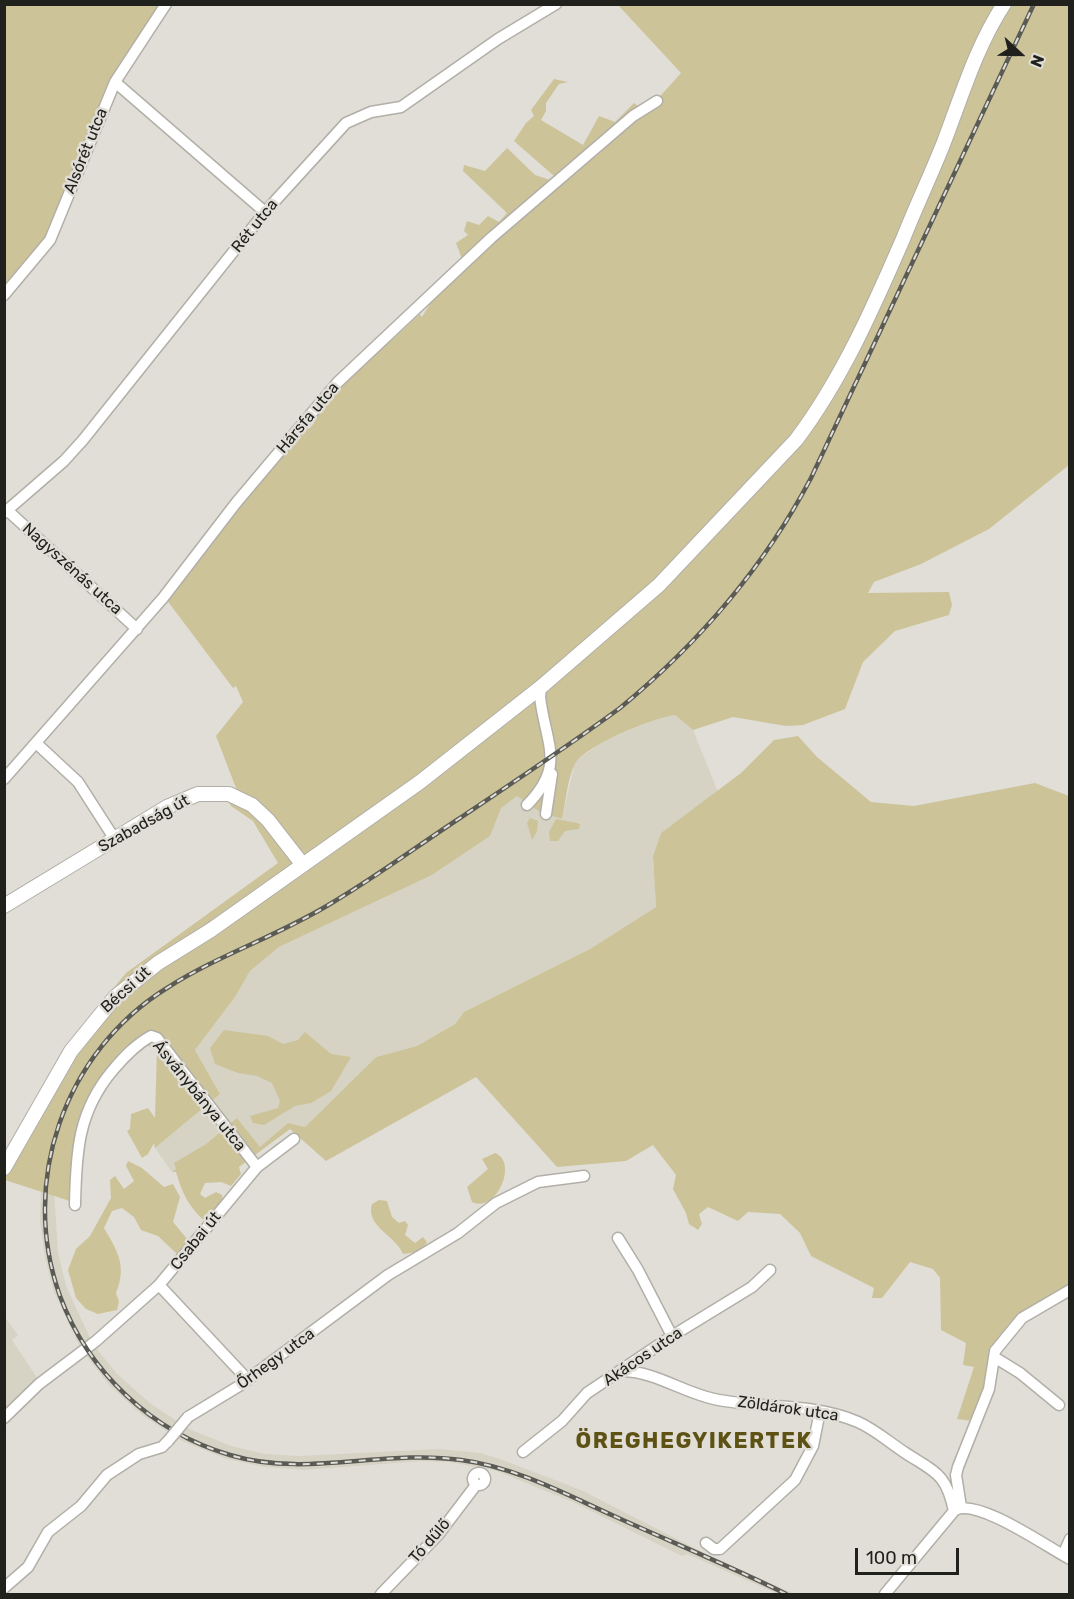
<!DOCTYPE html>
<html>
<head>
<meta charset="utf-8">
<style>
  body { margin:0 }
  #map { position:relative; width:1074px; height:1599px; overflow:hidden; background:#e0ded6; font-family:Rubik,sans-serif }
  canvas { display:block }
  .frame { position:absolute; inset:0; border:6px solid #20201d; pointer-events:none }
  .north { position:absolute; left:990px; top:24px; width:60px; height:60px; -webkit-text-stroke:4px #e0ded6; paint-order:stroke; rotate:112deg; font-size:16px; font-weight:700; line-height:24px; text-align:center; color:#20201d }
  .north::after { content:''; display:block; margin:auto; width:21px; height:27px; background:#20201d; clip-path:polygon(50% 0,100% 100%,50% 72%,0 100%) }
  .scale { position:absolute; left:855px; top:1548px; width:104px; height:27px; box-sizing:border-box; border:3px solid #20201d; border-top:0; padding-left:8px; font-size:18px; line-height:21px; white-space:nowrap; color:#20201d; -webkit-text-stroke:4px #e0ded6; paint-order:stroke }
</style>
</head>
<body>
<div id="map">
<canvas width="1074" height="1599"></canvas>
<div class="frame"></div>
<div class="north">N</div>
<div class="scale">100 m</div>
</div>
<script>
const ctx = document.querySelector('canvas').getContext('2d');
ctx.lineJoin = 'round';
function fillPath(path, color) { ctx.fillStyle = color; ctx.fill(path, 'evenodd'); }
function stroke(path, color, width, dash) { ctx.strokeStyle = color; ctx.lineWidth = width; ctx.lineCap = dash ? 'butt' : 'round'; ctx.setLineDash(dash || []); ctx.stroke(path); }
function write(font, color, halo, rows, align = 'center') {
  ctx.font = font + ' Rubik,sans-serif'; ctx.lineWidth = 5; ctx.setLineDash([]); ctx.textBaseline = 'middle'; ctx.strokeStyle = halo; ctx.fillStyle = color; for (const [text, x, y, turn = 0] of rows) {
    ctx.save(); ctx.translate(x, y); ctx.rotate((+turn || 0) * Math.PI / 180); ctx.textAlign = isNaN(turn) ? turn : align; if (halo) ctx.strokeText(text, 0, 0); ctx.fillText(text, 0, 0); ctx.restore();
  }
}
const built = new Path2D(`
  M675 715 693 730 718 792 661 833 653 856 656 907 590 949 464 1012 455 1024 417 1046 376 1057 305 1127 288 1123 260 1148 237 1118 172 1172 155 1148 220 1094 195 1050 235 997 250 971 279 947 432 875 489 836 501 807 518 795 527 805 562 819 575 762 600 743 660 717Z
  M131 1029 54 1189 58 1253 66 1286 90 1338 79 1345 54 1292 45 1257 40 1221 41 1189Z
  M4 1316 18 1335 12 1340 38 1379 4 1412Z
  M96 1348 117 1374 151 1404 189 1429 231 1446 265 1454 299 1456 439 1449 480 1453 497 1458 581 1490 710 1556 795 1594H778L687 1554 682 1556 573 1502 494 1470 449 1462 421 1461 304 1470 265 1467 227 1459 182 1441 142 1415 108 1384 86 1355Z`);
const green = new Path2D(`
  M5 5H171L109 80 49 231 5 291Z
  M618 5H1069V465L989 529 921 564 874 582 868 593 949 592 952 605 949 615 895 631 863 662 845 709 803 725 786 726 733 717 693 730 675 715C655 717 584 746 575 764 567 779 566 802 562 819L540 812 517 796 501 808 490 836 432 875 279 947 250 971 235 997 195 1050 220 1094 155 1148 154 1143 148 1154 142 1158 127 1131 130 1129 131 1114 148 1108 155 1118 157 1049 143 1044C125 1064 103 1085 91 1110 80 1131 78 1179 76 1203L5 1180V1153L64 1048 126 973 278 863 253 821 231 806 227 799 241 801 216 736 243 702 236 686 233 688 166 599 300 430 310 428 314 423 312 413 380 340 391 341 420 314 422 317 431 302V295L464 264 456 243 468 235 464 231 467 221 479 225 488 216 499 222 507 213 463 171 464 165 485 171 507 148 535 175 550 180 554 176 514 141 526 123 534 116 531 110 554 79 568 82 559 84 546 103V111L541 120 583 145 599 116 615 122 634 103 646 112 681 73Z
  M798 736 817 757 871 802 914 806 1035 783 1069 796V1293L1021 1314 992 1349 987 1390 973 1421 957 1419 974 1367 963 1365 966 1343 941 1330 940 1278 933 1269 910 1262 882 1298H872L874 1288 811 1256 800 1233 780 1214 748 1212 738 1221 708 1207 699 1214 702 1224 698 1230 689 1224 686 1213 673 1189 676 1175 653 1145 626 1161 557 1167 476 1077 326 1161 290 1129 239 1167 241 1174 231 1186 221 1182 205 1183 200 1194 205 1198 216 1192 222 1195 223 1202 206 1222C189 1208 182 1193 176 1172H172L176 1169 174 1163 206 1144 237 1118 260 1147 288 1123 305 1127 376 1057 417 1046 455 1024 464 1012 590 949 656 907 653 856 661 833 741 773 774 740Z
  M530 818 538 821 537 831 532 840 527 823Z
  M556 819 577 823 580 824 579 829 565 831 558 841H550L549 832Z
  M224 1030 268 1036 283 1044 298 1040 305 1032 331 1054 351 1057 331 1091 311 1103 295 1106 264 1125 253 1123 250 1116 278 1108 280 1101 272 1083 257 1076 238 1073 215 1064 210 1048Z
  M495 1153C519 1162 496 1214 472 1202L467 1187 488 1169 482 1159Z
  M128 1161 142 1168 164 1187 173 1184 180 1197 173 1222 188 1240 177 1254 158 1236 141 1230 134 1217 122 1208 112 1211 104 1228C118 1252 127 1266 116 1293L119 1302 117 1310 98 1314 86 1309 76 1298 68 1270 76 1249 90 1236 111 1198 110 1180 115 1176 124 1189 134 1181 126 1166Z
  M379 1200 387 1201 392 1217 399 1223 405 1221 408 1225 405 1235 415 1243 423 1237 427 1242C422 1254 413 1252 403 1254 396 1236 365 1226 372 1204Z`);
const minor = new Path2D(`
  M115 82 265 212
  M4 295 50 240 115 82 166 4
  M7 510 137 629
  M4 513 64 461 83 440 265 212 346 123 371 112 401 107 498 39 556 4
  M36 743 78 782 114 838
  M4 779 163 598 236 503 338 382 491 238 633 116 657 101
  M527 805C566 765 546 746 540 697L541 687
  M546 814 552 774
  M75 1205C76 1152 78 1111 113 1070 124 1057 135 1045 151 1036L157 1038 257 1167
  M618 1238 638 1270 672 1336
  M159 1285 248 1380
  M994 1357 1020 1373 1059 1405
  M623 1371C656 1372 682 1392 714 1399 761 1409 812 1402 858 1422 874 1429 889 1442 904 1452 934 1472 946 1472 954 1511L885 1594
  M188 1417 239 1386 388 1275 458 1233 496 1203 538 1182 584 1176
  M4 1418 39 1384 96 1341 159 1285 257 1167 294 1139
  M523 1452 562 1421 587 1393 672 1336 752 1287 770 1270
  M473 1479a6 6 0 1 1 12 0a6 6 0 1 1-12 0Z
  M961 1507 956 1475 958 1467 989 1389 995 1351 1022 1318 1070 1290
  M955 1510C978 1498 1047 1547 1070 1559
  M706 1543 714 1549H720L795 1480 813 1446 820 1411
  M1063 1555 1070 1539
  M4 1588 28 1567 48 1532 81 1506 107 1475 139 1454 162 1447 168 1441
  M381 1594 438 1535 476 1485`);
const major = new Path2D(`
  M4 906 167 807 198 794H229L252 805 268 820 303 865
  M4 1168 71 1051 115 997 158 963 211 930 420 782 541 687 659 585 796 440C842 379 873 308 903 239 916 206 931 175 944 142 962 95 976 47 1004 4`);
const rail = new Path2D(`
  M786 1594C730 1566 671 1542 614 1516 565 1494 515 1467 461 1460 383 1449 306 1478 230 1455 152 1432 88 1372 60 1296 19 1182 64 1052 167 988 220 954 281 935 335 901 377 876 416 847 457 820 512 783 567 747 620 708 699 643 763 569 811 478L1034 4`);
const minorBridge = new Path2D(`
  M168 1441 188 1417`);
const streetNames = [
  ["Alsórét utca",86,151,-68],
  ["Rét utca",255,226,-51],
  ["Hársfa utca",308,418,-50],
  ["Nagyszénás utca",72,569,42],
  ["Szabadság út",144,824,-29],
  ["Bécsi út",126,990,-42],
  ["Ásványbánya utca",199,1096,51],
  ["Csabai út",196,1241,-51],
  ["Akácos utca",643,1357,-34],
  ["Őrhegy utca",276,1359,-36],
  ["Zöldárok utca",788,1409,8],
  ["Tó dűlő",430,1541,-49]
];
const districtNames = [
  ["ÖREGHEGYIKERTEK",694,1442]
];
fillPath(built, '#d6d3c4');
fillPath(green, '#cdc399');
stroke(minor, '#b1afa7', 13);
stroke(major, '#b1afa7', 16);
stroke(minor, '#fff', 10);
stroke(major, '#fff', 14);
stroke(rail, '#5b5b56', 4.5);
stroke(rail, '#e0ded6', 2, [7]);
stroke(minorBridge, '#b1afa7', 13, []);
stroke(minorBridge, '#fff', 10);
write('16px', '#20201d', '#e0ded6', streetNames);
ctx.letterSpacing = '1.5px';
write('bold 22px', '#5e5114', '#e0ded6', districtNames);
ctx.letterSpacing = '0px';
</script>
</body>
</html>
